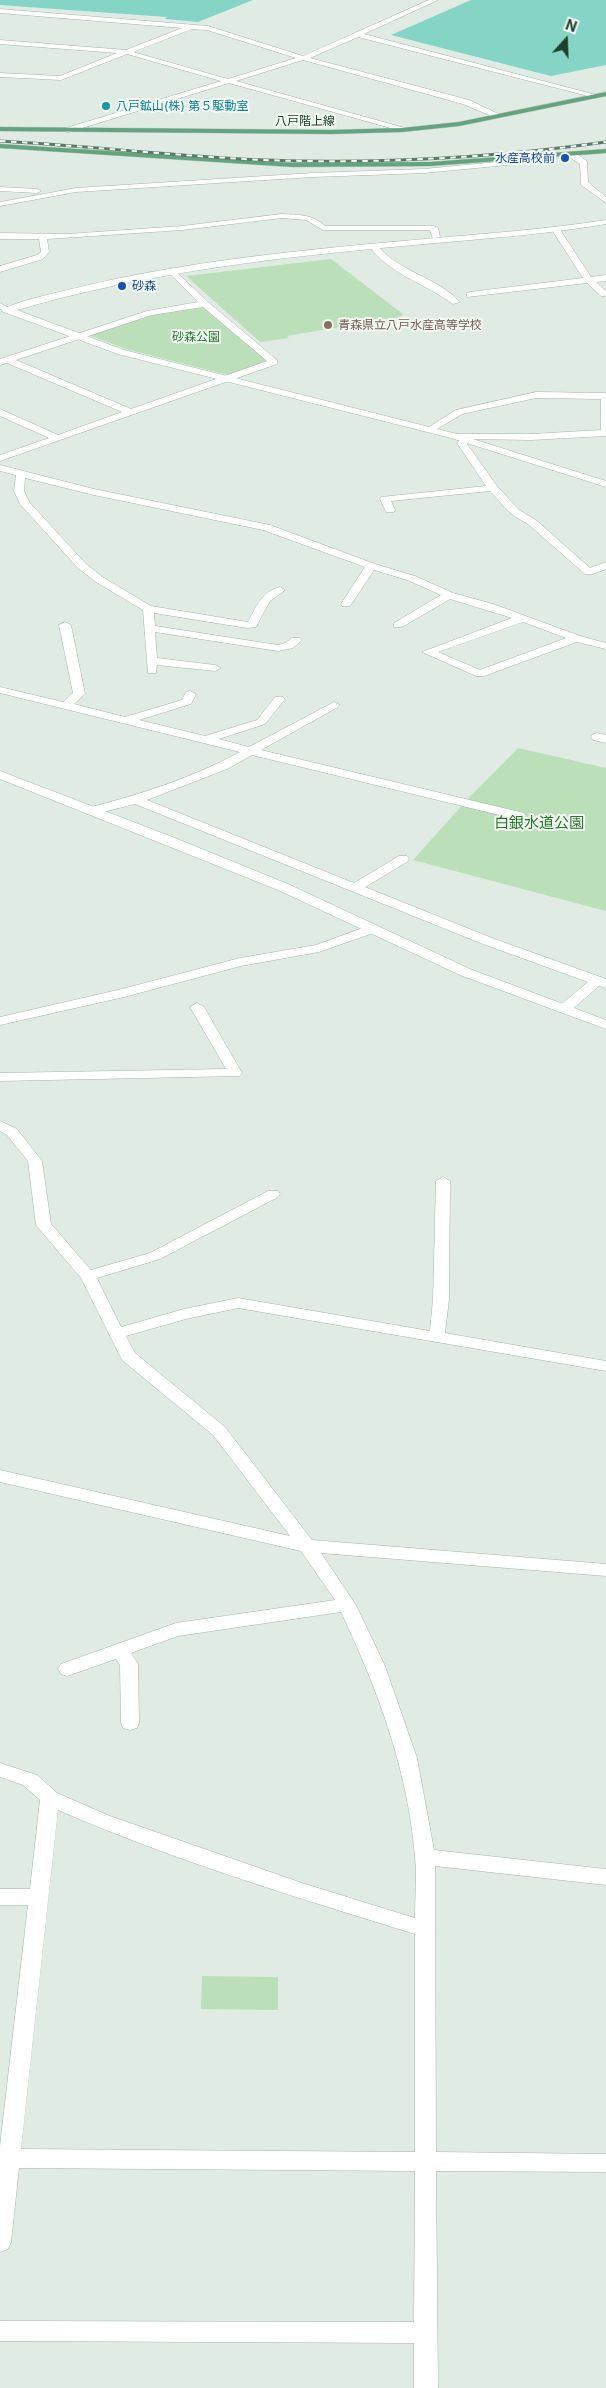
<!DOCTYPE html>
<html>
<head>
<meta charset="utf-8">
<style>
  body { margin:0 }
  #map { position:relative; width:606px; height:2388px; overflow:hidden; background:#e0ece3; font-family:Inter,sans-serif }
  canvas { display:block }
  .north { position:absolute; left:541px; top:15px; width:50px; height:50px; -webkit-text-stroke:4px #f1f9f2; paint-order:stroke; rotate:20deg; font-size:14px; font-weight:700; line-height:20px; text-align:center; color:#203e2b }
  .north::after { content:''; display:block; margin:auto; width:18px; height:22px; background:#203e2b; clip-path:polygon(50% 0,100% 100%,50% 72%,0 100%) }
</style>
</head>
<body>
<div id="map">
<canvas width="606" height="2388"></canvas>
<div class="north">N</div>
</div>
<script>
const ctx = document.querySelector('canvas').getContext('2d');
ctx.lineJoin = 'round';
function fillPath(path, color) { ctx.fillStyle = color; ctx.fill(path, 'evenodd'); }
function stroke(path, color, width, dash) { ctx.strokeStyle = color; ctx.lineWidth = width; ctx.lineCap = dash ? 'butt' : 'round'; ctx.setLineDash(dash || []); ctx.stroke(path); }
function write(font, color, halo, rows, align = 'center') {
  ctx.font = font + ' Inter,"Noto Sans JP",sans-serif'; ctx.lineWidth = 4; ctx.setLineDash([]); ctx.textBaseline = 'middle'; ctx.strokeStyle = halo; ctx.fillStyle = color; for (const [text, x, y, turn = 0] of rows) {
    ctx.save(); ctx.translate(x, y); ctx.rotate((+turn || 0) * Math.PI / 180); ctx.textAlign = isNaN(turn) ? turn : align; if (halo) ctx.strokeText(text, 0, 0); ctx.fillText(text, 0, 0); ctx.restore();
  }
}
const green = new Path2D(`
  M331 259 403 314 400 317 287 336 289 338 260 342 186 276Z
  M199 306 205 307 267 359V362L231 375 224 374 126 349 89 335 151 315Z
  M518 748 606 768V911L413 860 465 802Z
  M202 1976 278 1977V2010L201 2009Z`);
const water = new Path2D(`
  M0 0H253L198 22 165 19 167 17 0 5Z
  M471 0H606V65L551 76 391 35Z`);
const street = new Path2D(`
  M429 0H438L364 34 600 96 596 98 358 37 310 58 469 100 503 116 496 118 463 104 303 60 236 81 405 128V132L229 83 69 132H66V128L221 81 127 54 61 80 0 77V73L60 76 117 53 0 44V40L126 50 182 28 0 13V9L208 26 303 56ZM192 29 207 30 296 58 228 79 133 52Z
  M568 152H574L587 161 588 182 606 197V203L581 185 580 164 568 156Z
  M556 153H559V157L539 162 424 173 313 177 76 192 0 206V202L76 188 313 173 424 169 538 158Z
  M0 187 37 189 41 191 37 193 0 191Z
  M282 214C298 215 313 214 325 226H434L438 228 440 237 433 239 430 230H323L306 220 282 218 182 230 47 239 49 252 43 259 0 272V266L37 255 41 252 39 239H0V233L68 234 182 226Z
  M553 228H559L591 277 606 275V281L596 282 606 291V296H601L587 283 467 297V293L470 292 583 278 552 230Z
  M370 244H376C398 272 437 277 460 302L453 304C426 284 389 274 369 246Z
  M172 268 208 302 277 360V364L0 461V455L49 438 0 416V409L58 435 122 412 7 363 0 365V359L147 311 198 302 169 273 168 271ZM203 307 267 361 131 409 16 360 152 315Z
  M0 303 13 310 9 313 0 309Z
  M536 392 606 393V436L531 440 471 439 467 444 497 486 519 510 536 520 590 568 606 562V569L593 574H585L528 524 511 514 490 491 391 501 395 510 394 512H386L380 499 381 497 486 486 457 443 462 439 453 438V434H531L601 430V399L536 398 462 414 432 432 424 430 456 410Z
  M0 465 94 489 270 525 375 564 415 576 453 593 493 604 580 636 606 643V649L577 642 484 676H476L422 652 512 618 450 599 402 627H394V623L441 595 407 580 374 570 350 606H342L341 604 365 567 263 530 94 495 25 478 24 491 30 503 86 564 104 578 151 606 248 622C256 607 262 591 280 587L285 590 270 601 256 627 247 628 154 613 155 626 278 645 285 643 292 638H300L302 640 293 648 278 651 155 632 157 658 215 665 221 668 215 671 157 665 156 673H148L143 610 96 582 78 568 20 504 14 491 16 475 0 471ZM523 622 566 638 480 670 438 652Z
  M65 622 71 625 85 694 74 704 125 717 182 700 186 692 190 691 196 694 191 704 139 720 205 736 257 720 275 697H283L285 699 265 724 219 739 249 747 334 702 340 705 338 707 261 750 524 813 526 816 520 820 252 755 227 769 147 800 354 883 399 856H407L409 859 407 862 365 887 492 938 606 979V988L599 986 569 1012H559L557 1009 559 1006 588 982 483 944 135 804 91 815 87 814 85 811 87 808C139 795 192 778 240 752L0 693V687L63 702 73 693 59 625Z
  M597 733 606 735V743L593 740 591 737 593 734Z
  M371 925 378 929 376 932 319 952 241 966 124 997 0 1025V1017L122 989 240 958 316 945Z
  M197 1003 204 1007 242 1073 240 1076 0 1081V1073L226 1069 190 1007Z
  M0 1121 17 1129 42 1161 51 1224 91 1270 150 1253 268 1191H278L280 1194 278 1197 160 1259 97 1278 121 1327 184 1309 238 1298 430 1331 433 1299 436 1181 443 1177 450 1181 449 1299 445 1333 606 1361V1371L238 1308 186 1319 126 1336 135 1353 225 1427 312 1540 606 1564V1576L321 1553 356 1605 385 1666 417 1758 434 1850 606 1869V1885L435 1866 436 2152 606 2154V2172L436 2171 438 2388H414V2343L0 2341V2321L414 2322 415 2171 19 2168 11 2242 8 2249 0 2252V2146L28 1905H0V1889H30L40 1800 23 1785 0 1777V1763L37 1775 57 1793 110 1816 302 1883 415 1918C415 1898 417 1877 415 1857 408 1771 378 1690 341 1612L178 1636 131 1653 138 1664 139 1723 137 1728 130 1730 123 1728 121 1723 120 1665 116 1659 67 1676 61 1674 58 1669 61 1664 176 1623 335 1600 301 1551 0 1482V1470L290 1536 213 1435 122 1360 81 1278 36 1225 28 1161 7 1135 0 1131ZM58 1810C173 1860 295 1897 415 1934V2152L21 2149Z`);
const secondary = new Path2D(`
  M606 220V224C542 235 478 239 414 245 280 257 147 272 17 310L124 350 457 434 606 481V487L451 438 118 354 1 311C11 302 60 292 76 288 187 261 301 250 414 240 478 234 542 230 606 220Z
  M0 771 170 836 288 884 470 969 606 1020V1029L460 975 278 890 0 779Z`);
const primary = new Path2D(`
  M606 92V96L459 126 402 132 331 134 0 131V127L331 130 402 128 459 122Z
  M0 144 293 163 430 162 606 149V153L430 166 293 167 0 148Z`);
const rail = new Path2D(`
  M0 141C88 146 176 156 264 160 378 164 492 158 606 142`);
const markers = [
  [106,106,5,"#0f9aa8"],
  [565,158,5,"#1a4fb4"],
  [122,286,5,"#1a4fb4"],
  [328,325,5,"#8d6e63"]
];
const farCulturenames = [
  ["八戸鉱山(株) 第５駆動室",116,106]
];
const farStreetnames = [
  ["八戸階上線",305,121]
];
const farTransitnames = [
  ["水産高校前",555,158],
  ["砂森",132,286,"left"]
];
const farEducationnames = [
  ["青森県立八戸水産高等学校",338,325]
];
const farParknames = [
  ["砂森公園",196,337]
];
const parkNames = [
  ["白銀水道公園",539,823]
];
fillPath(green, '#bbdfb8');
fillPath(water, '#84d5c5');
stroke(street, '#a3b4a8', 1);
stroke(secondary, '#a1bca9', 1);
stroke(primary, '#c1c9c4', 1);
fillPath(street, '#fff');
fillPath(secondary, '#fff');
fillPath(primary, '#62a57c');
stroke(rail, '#5a7a66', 3);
stroke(rail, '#f1f9f2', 2, [5.5]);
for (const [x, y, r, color] of markers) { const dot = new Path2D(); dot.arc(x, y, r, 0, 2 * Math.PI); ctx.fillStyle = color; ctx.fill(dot); stroke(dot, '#f1f9f2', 2); }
write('12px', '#0d838f', '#f1f9f2', farCulturenames, 'left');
write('12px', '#203e2b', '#f1f9f2', farStreetnames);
write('12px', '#164399', '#f1f9f2', farTransitnames, 'right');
write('12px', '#785e54', '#f1f9f2', farEducationnames, 'left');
write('12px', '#27772a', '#f1f9f2', farParknames);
write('15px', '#27772a', '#f1f9f2', parkNames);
</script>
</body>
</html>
